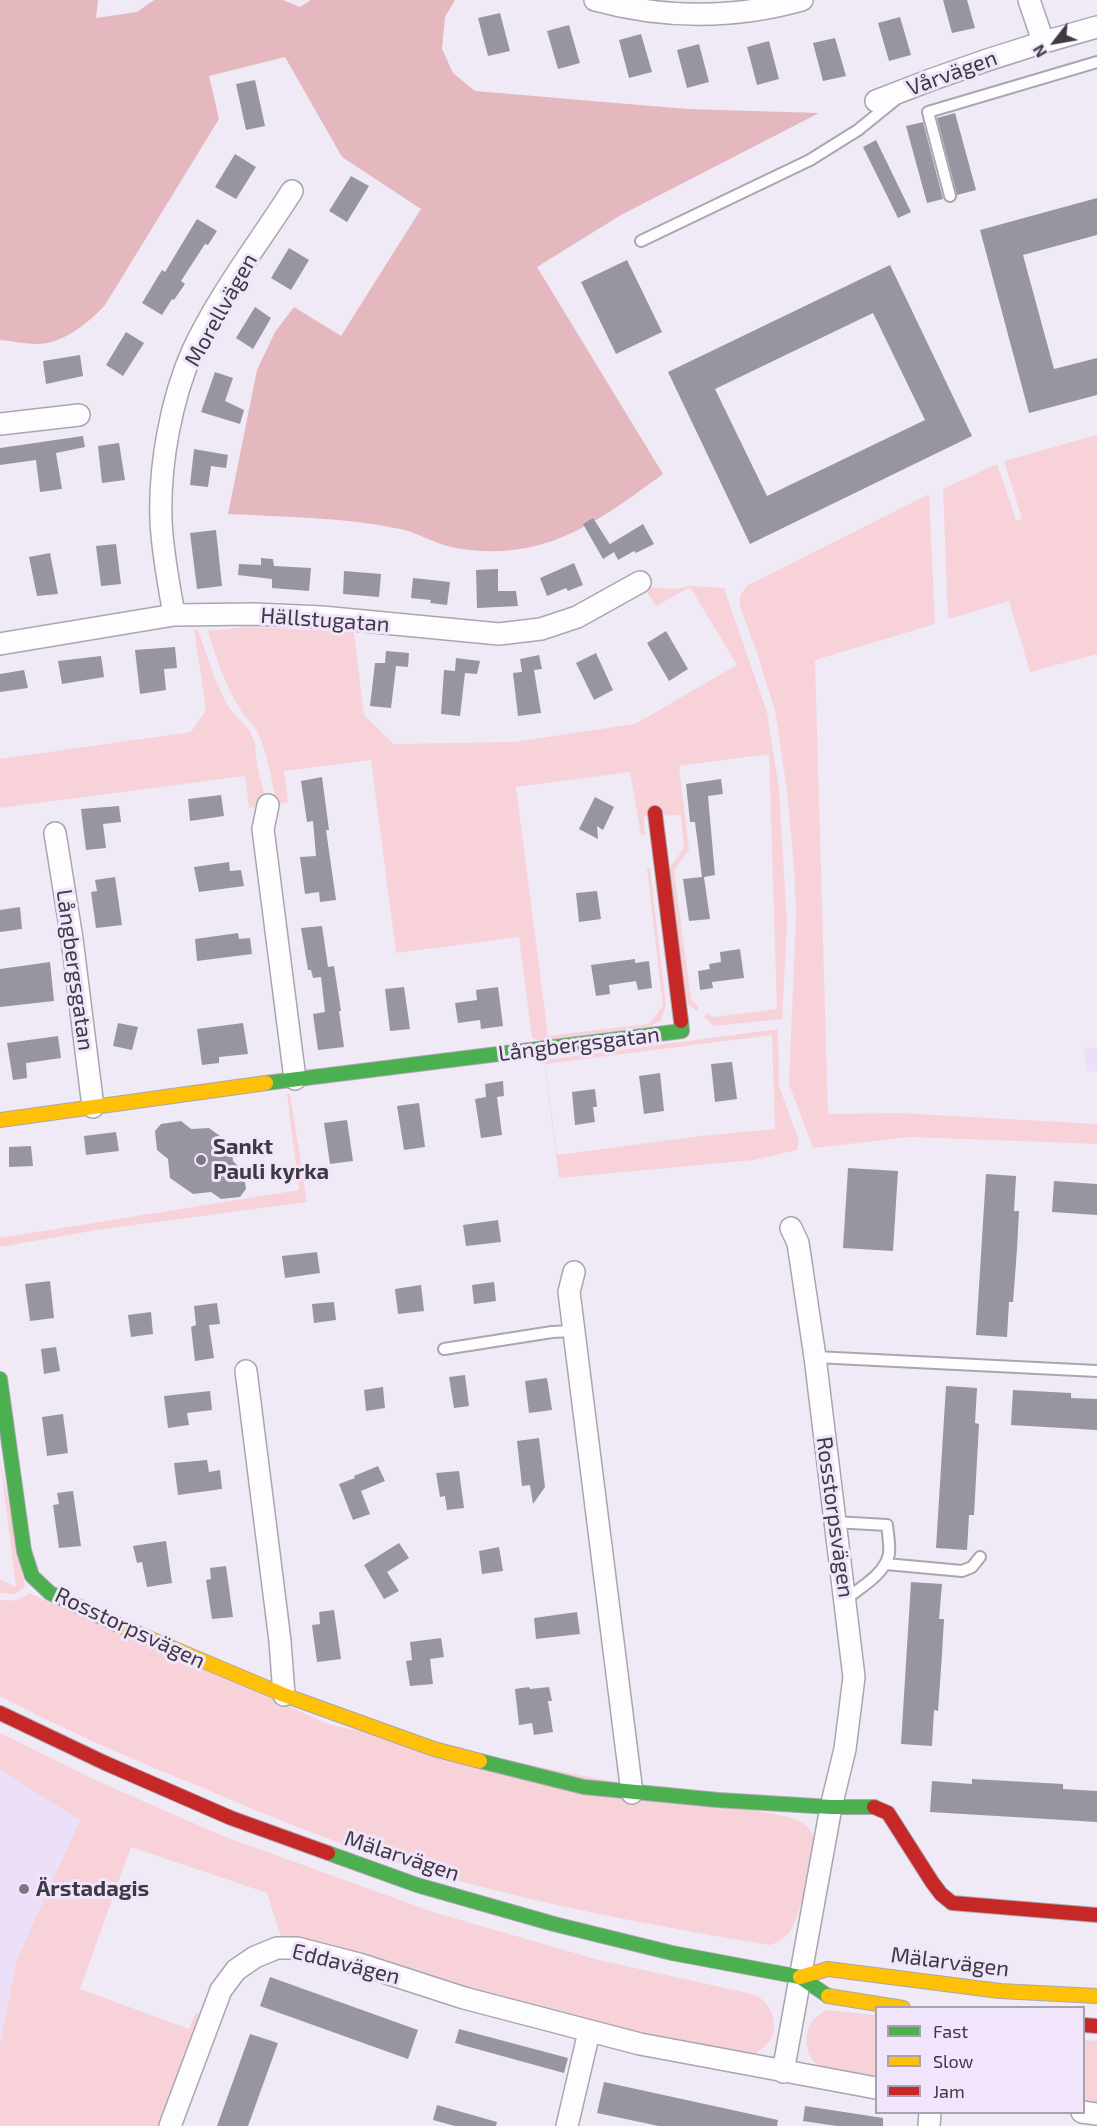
<!DOCTYPE html>
<html>
<head>
<meta charset="utf-8">
<style>
  body { margin:0 }
  #map { position:relative; width:1097px; height:2126px; overflow:hidden; background:#f0eaf6; font-family:"Exo 2",sans-serif }
  canvas { display:block }
  .legend { position:absolute; left:875px; top:2006px; width:210px; height:108px; box-sizing:border-box; background:#f0e5fb; border:2px solid #a9a0b1; margin:0; padding:8px 10px; list-style:none; font-size:18px; color:#3e3943 }
  .legend li { display:flex; align-items:center; gap:12px; height:30px }
  .legend b { width:30px; border:2px solid #a9a0b1 }
  .north { position:absolute; left:1025px; top:12px; width:60px; height:60px; -webkit-text-stroke:4px #f0e5fb; paint-order:stroke; rotate:239deg; font-size:16px; font-weight:700; line-height:24px; text-align:center; color:#3e3943 }
  .north::after { content:''; display:block; margin:auto; width:21px; height:27px; background:#3e3943; clip-path:polygon(50% 0,100% 100%,50% 72%,0 100%) }
</style>
</head>
<body>
<div id="map">
<canvas width="1097" height="2126"></canvas>
<ul class="legend">
<li><b style="height:8px;background:#4caf50"></b>Fast</li>
<li><b style="height:8px;background:#ffc107"></b>Slow</li>
<li><b style="height:8px;background:#c62828"></b>Jam</li>
</ul>
<div class="north">N</div>
</div>
<script>
const ctx = document.querySelector('canvas').getContext('2d');
ctx.lineJoin = 'round';
function fillPath(path, color) { ctx.fillStyle = color; ctx.fill(path, 'evenodd'); }
function stroke(path, color, width, dash) { ctx.strokeStyle = color; ctx.lineWidth = width; ctx.lineCap = dash ? 'butt' : 'round'; ctx.setLineDash(dash || []); ctx.stroke(path); }
function write(font, color, halo, rows, align = 'center') {
  ctx.font = font + ' "Exo 2",sans-serif'; ctx.lineWidth = 6; ctx.setLineDash([]); ctx.textBaseline = 'middle'; ctx.strokeStyle = halo; ctx.fillStyle = color; for (const [text, x, y, turn = 0] of rows) {
    ctx.save(); ctx.translate(x, y); ctx.rotate((+turn || 0) * Math.PI / 180); ctx.textAlign = isNaN(turn) ? turn : align; if (halo) ctx.strokeText(text, 0, 0); ctx.fillText(text, 0, 0); ctx.restore();
  }
}
const built = new Path2D(`
  M1083 1047 1097 1048V1071L1087 1072Z
  M0 1770 81 1819 17 1959 0 2044Z`);
const green = new Path2D(`
  M1097 435V654L1030 672 1009 601 948 619 943 489 997 464 1016 520 1022 519 1004 461Z
  M929 494 935 624 815 660 828 1114 901 1113 1097 1124V1144L910 1137 813 1148 789 1084 796 913 794 868 787 790 775 711 757 653 740 607V595L748 585Z
  M690 586 724 588 767 712 779 789 787 925 782 1019 714 1026 704 1017 707 1013 713 1017 777 1009 769 754 679 766 689 850 674 870 691 1000 699 1007 697 1011 687 1004 669 868 684 848 681 815 644 816 645 835H641L630 772 516 787 548 1036 649 1024 663 1006 647 869 650 868 666 1005 661 1020 651 1026 541 1041 532 1038 519 937 396 953 371 760 284 771 288 802 277 804C271 781 268 753 257 731 253 724 244 717 240 709 225 685 216 658 208 631L246 627 354 632 364 715 394 744 513 742 635 724 737 665 690 587 656 606 644 587 675 589Z
  M194 629 198 630 215 679 229 708 250 731 255 743 257 765 267 805 249 808 245 776 0 808V759L191 732 206 710Z
  M778 1029 779 1086 799 1141 797 1150 754 1160 559 1178 544 1060ZM772 1035 775 1129 701 1136 557 1155 545 1064Z
  M287 1094H290L307 1202 97 1230 0 1247V1238L299 1190Z
  M0 1459 25 1587 15 1594 0 1593V1579L16 1587Z
  M29 1593 331 1725 789 1817C805 1823 813 1827 815 1845 808 1871 804 1905 792 1928 787 1937 780 1942 770 1945 654 1926 537 1904 424 1871 348 1848 275 1819 203 1788 134 1760 66 1731 0 1696V1600C12 1601 20 1601 29 1593Z
  M0 1733 104 1784 223 1836 433 1912 599 1960 756 1995C785 2014 778 2049 745 2057L633 2034 282 1940 267 1893 131 1847 80 1989 189 2029 196 2012 201 2019 162 2126H0V2044L17 1959 80 1820 0 1770Z
  M826 2010 876 2015V2080C848 2075 801 2076 807 2035 808 2023 816 2016 826 2010Z
  M1084 2040 1097 2041V2105L1084 2104Z`);
const forest = new Path2D(`
  M0 0H98L96 18 137 12 154 0H283L300 7 311 0H455L445 17 442 49 453 73 475 91 687 109 819 113 621 215 537 267 663 474C596 523 544 563 456 548 437 545 419 533 400 529 344 517 285 517 228 514L257 370 275 332 294 307 341 336 421 209 342 157 285 57 209 76 219 119 105 305C90 322 62 344 38 344 25 344 12 341 0 340Z`);
const building = new Path2D(`
  M943 0H967L975 28 952 33Z
  M500 13 510 51 488 56 478 18Z
  M900 17 911 55 889 61 878 23Z
  M569 25 580 63 558 69 547 31Z
  M641 34 652 72 629 78 619 40Z
  M835 38 846 76 823 81 813 43Z
  M769 41 779 79 757 85 747 47Z
  M699 44 709 82 687 88 677 50Z
  M255 80 265 126 246 130 236 84Z
  M955 113 976 190 957 195 937 118Z
  M923 122 943 199 927 203 906 126Z
  M876 140 911 212 898 218 863 147Z
  M235 154 256 167 236 199 215 187Z
  M351 176 369 186 347 222 329 211Z
  M1097 198V235L1023 255 1054 369 1097 358V395L1029 413 980 230Z
  M197 219 217 231 208 245 205 244 181 281 185 284 174 300 172 299 162 315 142 303 162 270 165 272Z
  M289 248 309 260 291 290 271 278Z
  M627 260 662 332 616 354 581 282Z
  M890 265 972 436 750 544 668 372ZM873 313 925 420 767 496 715 389Z
  M255 307 271 318 253 349 236 338Z
  M126 332 144 343 123 376 106 365Z
  M80 355 83 376 46 384 43 361Z
  M215 372 233 378 225 401 244 410 240 424 201 412Z
  M83 436 85 447 56 453 62 489 40 492 36 460 0 465V448Z
  M119 443 125 480 102 483 98 446Z
  M194 449 228 455 226 468 211 466 208 487 190 485Z
  M593 518 611 546 610 544 643 524 654 544 636 553 634 551 618 560 614 552 603 559 583 524Z
  M216 530 222 586 197 589 190 533Z
  M116 544 121 584 101 586 96 546Z
  M50 553 58 594 37 596 29 557Z
  M261 558 273 559 274 566 311 568 309 591 272 588V579L238 575 239 564 261 565Z
  M574 563 583 585 568 591 566 588 547 596 540 578Z
  M498 569V591H516L518 606 477 608 476 570Z
  M344 571 381 574 379 597 343 594Z
  M413 578 450 582 447 605 430 603 431 600 411 598Z
  M666 631 688 669 669 681 647 643Z
  M175 647 177 668 164 669 166 690 140 694 135 650Z
  M386 651 409 653 408 667 396 666 391 708 370 706 375 663H385Z
  M596 653 613 690 594 700 576 663Z
  M539 655 542 669 534 670 541 713 518 716 513 673 522 672 520 659Z
  M101 656 104 677 62 684 58 661Z
  M456 658 480 661 477 674 465 673 460 716 441 714 444 670 455 671Z
  M24 670 28 688 0 692V674Z
  M322 777 329 830H326L336 900 320 902 319 892 305 894 300 857 316 856 313 821 307 822 301 781Z
  M721 779 723 794 708 796 715 875 704 877 710 919 689 921 683 879 702 877 695 822H690L686 784Z
  M221 795 224 816 190 821 188 799Z
  M595 797 614 807 603 830 597 826 598 839 579 829Z
  M119 806 121 822 103 824 106 848 86 850 81 809Z
  M229 862 230 871 241 870 244 886 199 892 194 867Z
  M115 877 122 925 96 928 91 892 97 891 95 880Z
  M597 891 601 919 579 922 576 893Z
  M20 907 22 929 0 932V910Z
  M322 926 328 967 334 966 341 1011H339L344 1047 318 1050 313 1014 325 1012 321 977 313 978 311 970H308L301 928Z
  M238 933 239 939 250 938 252 954 197 961 195 939Z
  M740 949 744 978 712 982 713 988 700 990 698 971 710 969 709 964 721 962 720 952Z
  M635 959V963L649 961 652 988 638 990 636 981 609 985 610 994 596 996 591 965Z
  M50 962 54 1001 0 1007V969Z
  M404 987 410 1029 390 1031 385 989Z
  M498 987 503 1026 481 1029 480 1020 458 1023 455 1003 477 1000 476 990Z
  M118 1023 138 1027 132 1050 113 1046Z
  M243 1023 248 1054 219 1057V1063L202 1065 197 1029Z
  M58 1036 61 1058 26 1063 27 1078 13 1080 7 1043Z
  M732 1062 737 1099 715 1102 711 1064Z
  M660 1073 664 1111 644 1114 639 1076Z
  M503 1081 504 1096 497 1097 502 1135 481 1138 475 1099 486 1097 485 1084Z
  M595 1089 597 1107H593L595 1122 575 1125 572 1092Z
  M419 1103 425 1147 404 1150 397 1106Z
  M347 1120 353 1161 330 1164 324 1123Z
  M181 1121 191 1129 209 1128 231 1144 233 1161 243 1171 246 1189 240 1197 221 1199 211 1192 193 1194 170 1178 168 1159 157 1150 155 1131 161 1124Z
  M116 1132 119 1151 86 1155 84 1136Z
  M31 1146 33 1166 9 1167V1147Z
  M848 1168 898 1171 893 1251 843 1248Z
  M986 1174 1016 1176 1014 1211H1019L1017 1249 1013 1302H1009L1007 1337 976 1335Z
  M1054 1181 1097 1184V1215L1052 1212Z
  M498 1220 501 1242 466 1246 463 1225Z
  M317 1252 320 1273 285 1278 282 1256Z
  M50 1281 54 1318 30 1321 25 1284Z
  M494 1282 496 1301 474 1304 472 1285Z
  M421 1285 424 1311 398 1314 395 1289Z
  M334 1302 336 1320 314 1323 312 1304Z
  M217 1303 220 1324 209 1325 214 1358 195 1361 191 1327 196 1325 194 1306Z
  M151 1312 153 1334 131 1337 128 1315Z
  M56 1347 60 1371 44 1374 41 1349Z
  M465 1375 469 1406 454 1408 449 1377Z
  M547 1378 552 1410 529 1413 525 1381Z
  M946 1386 977 1388 975 1423 979 1424 974 1515H969L967 1550 936 1548Z
  M383 1387 385 1408 366 1411 364 1390Z
  M1013 1390 1071 1393V1398L1097 1399V1430L1011 1425Z
  M210 1391 212 1410 187 1413 189 1425 168 1428 164 1396Z
  M63 1414 68 1453 47 1456 42 1417Z
  M539 1438 545 1487 533 1504 530 1485 522 1486 517 1441Z
  M207 1460 209 1472 220 1470 222 1489 178 1495 174 1463Z
  M378 1466 385 1481 361 1491 370 1514 353 1520 339 1484 355 1478 354 1476Z
  M459 1471 464 1508 447 1510 445 1496 440 1497 436 1473Z
  M73 1491 81 1546 59 1548 53 1505 59 1504 57 1493Z
  M166 1541 172 1583 147 1587 142 1562 137 1563 133 1546Z
  M399 1543 409 1558 387 1572 399 1591 384 1599 364 1565Z
  M499 1547 503 1571 482 1574 479 1551Z
  M226 1566 233 1617 212 1619 206 1580 211 1579 210 1568Z
  M911 1582 942 1584 939 1619H944L942 1654 938 1711 934 1710 932 1746 901 1744Z
  M334 1610 341 1659 317 1662 312 1625 320 1624 319 1612Z
  M577 1612 580 1634 536 1639 534 1618Z
  M441 1638 444 1657 430 1659 433 1684 410 1686 406 1661 412 1660 410 1642Z
  M529 1687 530 1689 549 1687 552 1701H548L553 1732 534 1735 532 1723 519 1725 515 1689Z
  M972 1779 1063 1784V1789L1097 1791V1822L930 1812 932 1781 972 1784Z
  M270 1977 418 2030 408 2059 260 2006Z
  M459 2029 568 2058 564 2073 455 2043Z
  M250 2034 278 2043 248 2126H217Z
  M604 2082 778 2120 777 2126H659L597 2113Z
  M437 2105 497 2122 496 2126H455L433 2120Z
  M805 2106 883 2118V2126H837L803 2121Z`);
const lane = new Path2D(`
  M950 196 928 112 1097 62
  M641 241 810 160 858 130 895 100
  M444 1349 552 1332 573 1331
  M815 1357 1097 1371
  M834 1522 887 1525C888 1534 890 1545 889 1554 885 1574 861 1587 846 1599
  M886 1564 962 1571 972 1567 980 1557`);
const street = new Path2D(`
  M595 0C663 19 735 19 802 0
  M1029 0 1043 41
  M876 101C948 72 1022 47 1097 27
  M0 424 79 415
  M174 615C169 584 162 551 161 520 159 466 171 399 193 350 219 294 259 243 292 191
  M0 644 174 615 253 614 322 617 499 634 541 629 577 617 640 582
  M268 805 263 829 295 1079
  M55 833 72 939 93 1107
  M574 1272 569 1292 632 1793
  M246 1371 280 1641 284 1695
  M783 2072 831 1807 845 1749 854 1677 815 1357 798 1243 791 1228
  M1082 2112 1097 2114
  M170 2126 221 1990 236 1970 255 1957 277 1948H297L359 1964 464 1998 640 2044 876 2088
  M567 2126 589 2032
  M929 2126 930 2112`);
const fast = new Path2D(`
  M266 1083 682 1031 681 1021
  M0 1379 24 1551 32 1576 50 1593 118 1625
  M480 1761 584 1787 718 1800 831 1807H874
  M328 1853 417 1885 554 1924 672 1953 800 1977 828 1996`);
const slow = new Path2D(`
  M0 1120 266 1083
  M118 1625 284 1695 434 1749 480 1761
  M800 1977 828 1969 1000 1991 1097 1996
  M828 1996 903 2008`);
const jam = new Path2D(`
  M655 813 681 1021
  M0 1713 105 1763 231 1818 328 1853
  M874 1807 888 1813 932 1882 941 1894 952 1903 1097 1915
  M1084 2025 1097 2026`);
const markers = [
  [201,1160,6,"#7c7782"],
  [24,1889,6,"#7c7782"]
];
const streetNames = [
  ["Vårvägen",952,73,-20],
  ["Morellvägen",221,310,-61],
  ["Hällstugatan",325,620,4],
  ["Långbergsgatan",75,970,82],
  ["Långbergsgatan",579,1044,-7],
  ["Rosstorpsvägen",835,1517,82],
  ["Rosstorpsvägen",130,1628,25],
  ["Mälarvägen",402,1856,18],
  ["Mälarvägen",950,1962,7],
  ["Eddavägen",346,1964,14]
];
const poiNames = [
  ["Sankt",213,1147],
  ["Pauli kyrka",213,1172],
  ["Ärstadagis",36,1889]
];
fillPath(built, '#ece0f8');
fillPath(green, '#f7d3d9');
fillPath(forest, '#e5b7be');
fillPath(building, '#9796a0');
stroke(lane, '#aaa5af', 14);
stroke(street, '#aaa5af', 24);
stroke(fast, '#aaa5af', 16);
stroke(slow, '#aaa5af', 16);
stroke(jam, '#aaa5af', 16);
stroke(lane, '#fdfcfe', 10);
stroke(street, '#fdfcfe', 21);
stroke(fast, '#4caf50', 14);
stroke(slow, '#ffc107', 14);
stroke(jam, '#c62828', 14);
for (const [x, y, r, color] of markers) { const dot = new Path2D(); dot.arc(x, y, r, 0, 2 * Math.PI); ctx.fillStyle = color; ctx.fill(dot); stroke(dot, '#f0e5fb', 2); }
write('22px', '#3e3943', '#f0e5fb', streetNames);
write('bold 22px', '#3e3943', '#f0e5fb', poiNames, 'left');
</script>
</body>
</html>
